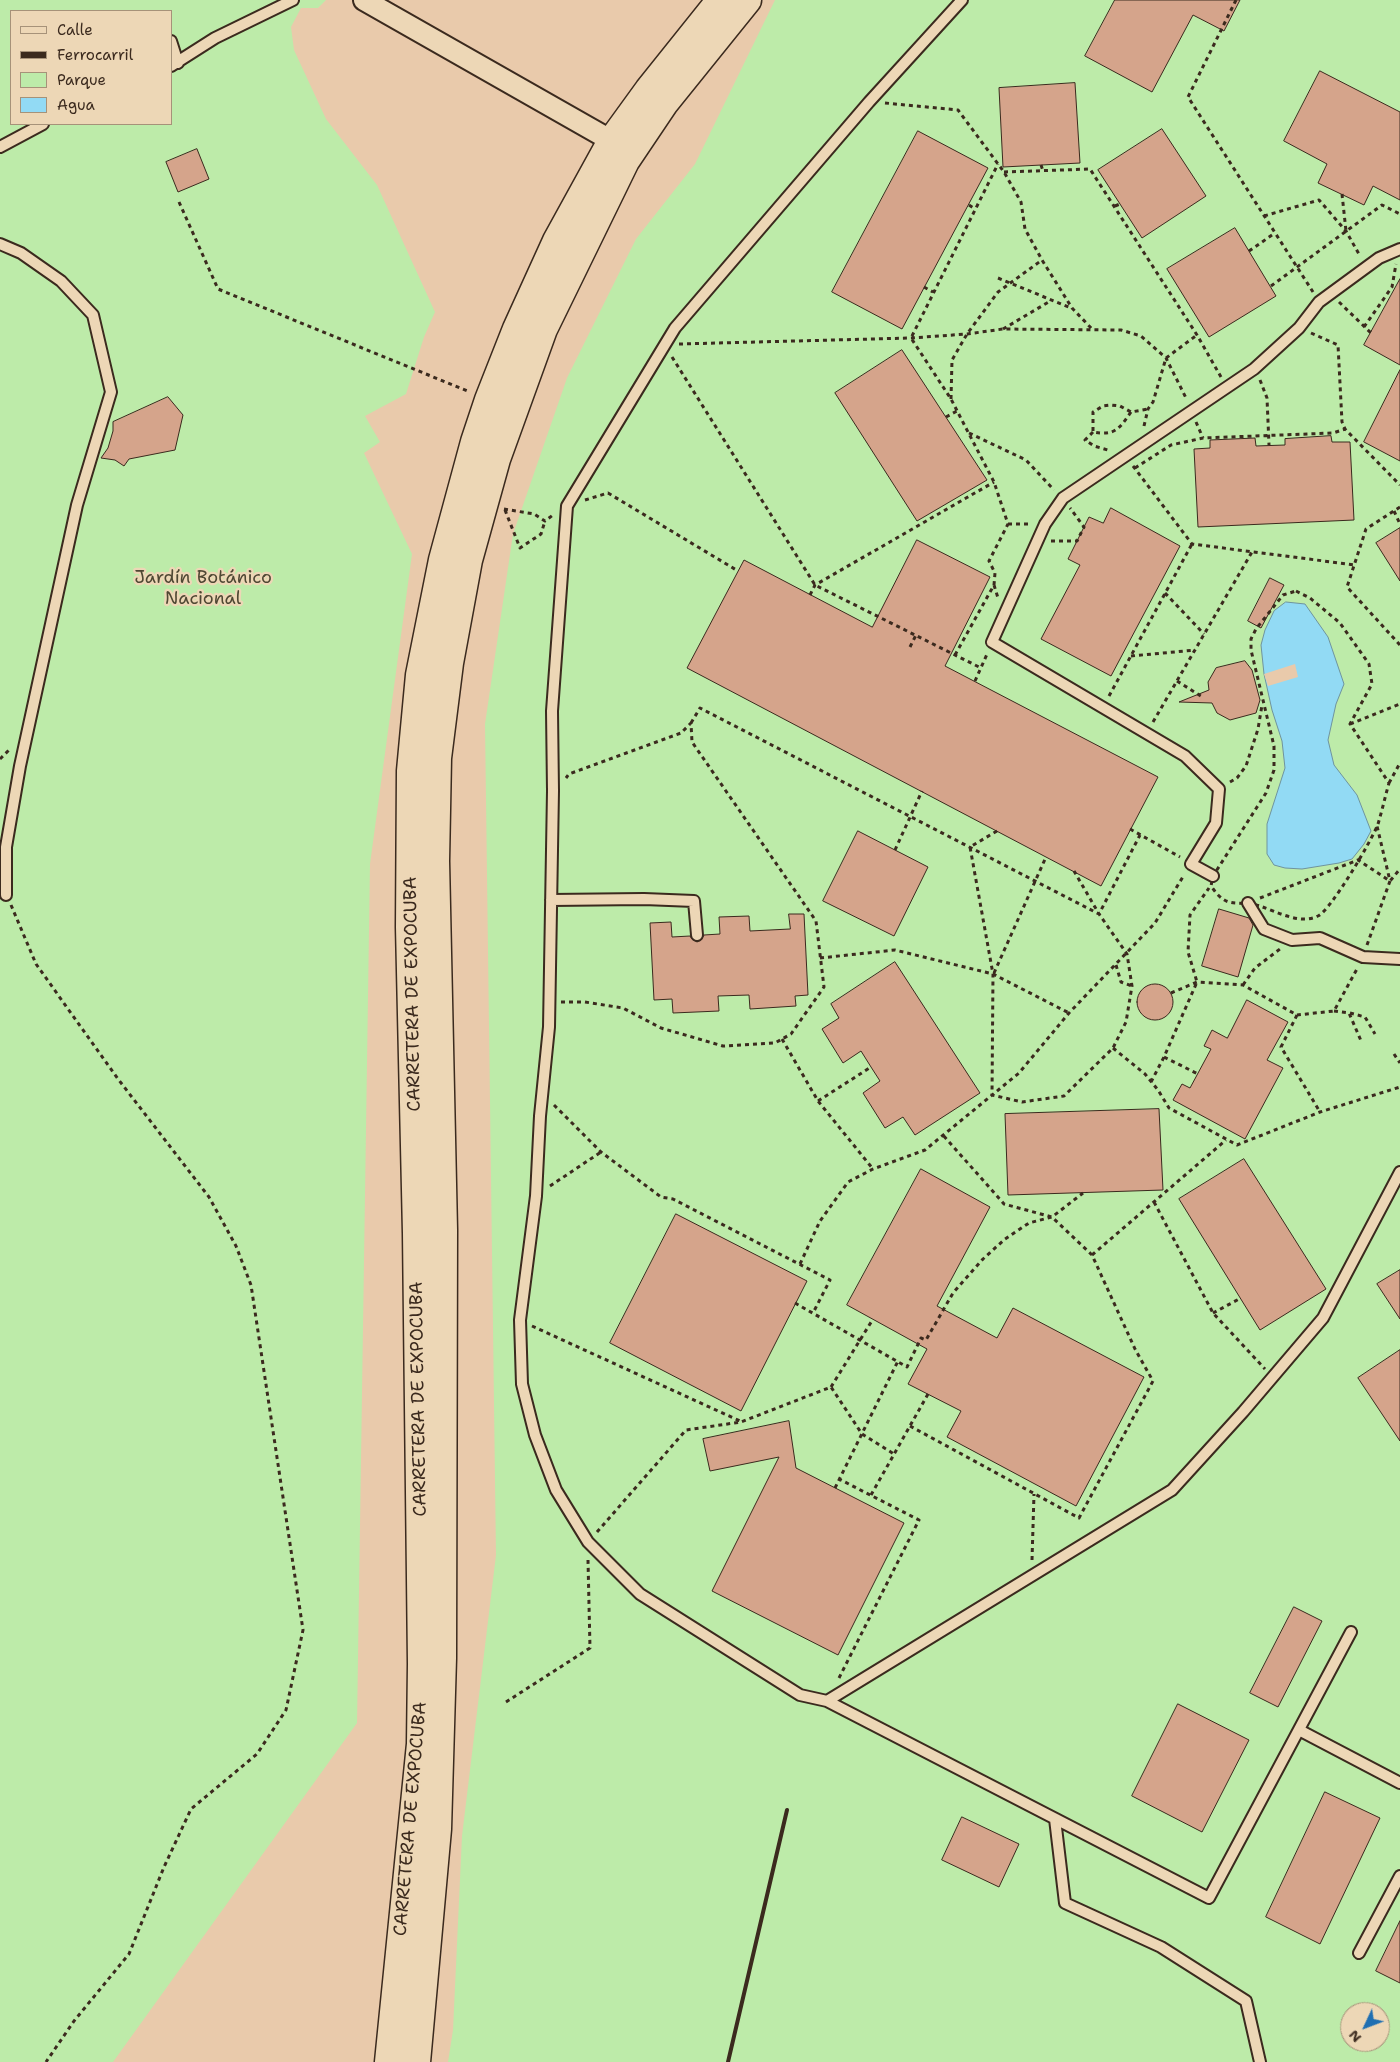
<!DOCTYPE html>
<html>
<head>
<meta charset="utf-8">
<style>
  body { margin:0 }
  #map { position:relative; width:1400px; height:2062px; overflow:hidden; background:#e9caab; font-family:"Shantell Sans",sans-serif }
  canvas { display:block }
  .legend { position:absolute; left:10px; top:10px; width:162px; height:115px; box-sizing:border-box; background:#edd7b6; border:1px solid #a69279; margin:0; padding:6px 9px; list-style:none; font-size:15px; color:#3b2a1e }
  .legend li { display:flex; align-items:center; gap:10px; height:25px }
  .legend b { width:25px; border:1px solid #a69279 }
  .north { position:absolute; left:1340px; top:2002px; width:50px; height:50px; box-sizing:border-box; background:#edd7b6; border:1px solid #a69279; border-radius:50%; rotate:227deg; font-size:14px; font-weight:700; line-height:20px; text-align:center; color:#3b2a1e }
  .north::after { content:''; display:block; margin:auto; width:18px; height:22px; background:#1f6fb2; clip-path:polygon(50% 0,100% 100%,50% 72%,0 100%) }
</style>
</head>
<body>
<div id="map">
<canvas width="1400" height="2062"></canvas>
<ul class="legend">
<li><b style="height:6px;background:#edd7b6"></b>Calle</li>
<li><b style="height:6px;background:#3b2a1e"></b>Ferrocarril</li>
<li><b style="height:14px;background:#bdeba9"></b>Parque</li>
<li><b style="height:14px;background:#92daf4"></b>Agua</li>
</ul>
<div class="north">N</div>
</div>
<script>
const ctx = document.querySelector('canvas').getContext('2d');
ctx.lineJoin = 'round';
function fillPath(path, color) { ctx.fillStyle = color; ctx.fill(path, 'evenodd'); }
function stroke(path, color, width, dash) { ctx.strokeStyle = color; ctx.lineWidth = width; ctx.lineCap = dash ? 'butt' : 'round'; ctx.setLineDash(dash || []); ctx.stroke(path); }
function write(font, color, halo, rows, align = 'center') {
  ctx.font = font + ' "Shantell Sans",sans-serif'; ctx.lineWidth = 4.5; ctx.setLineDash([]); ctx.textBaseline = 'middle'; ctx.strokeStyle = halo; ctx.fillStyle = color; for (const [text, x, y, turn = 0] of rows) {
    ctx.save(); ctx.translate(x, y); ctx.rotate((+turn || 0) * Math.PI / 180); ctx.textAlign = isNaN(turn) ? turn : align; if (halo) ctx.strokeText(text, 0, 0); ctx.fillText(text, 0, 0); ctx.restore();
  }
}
const green = new Path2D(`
  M0 0H326L318 8H301L291 27 294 50 326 119 377 185 435 312 424 337 406 394 365 416 380 442 364 453 412 554 370 864 357 1723 113 2062H0ZM11 11H171V124H11Z
  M775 0H1400V2062H448L453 2030 462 1836 496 1555 485 724 513 534 567 378 636 239 695 164ZM1350 2012H1380V2042H1350Z`);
const water = new Path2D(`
  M1286 602 1305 604 1328 637 1344 684 1336 704 1328 740 1334 765 1357 795 1371 831 1364 844 1352 859 1339 863 1302 869 1285 868 1274 865 1267 854V824L1285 768 1282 741 1272 710 1264 674 1261 645 1265 630 1274 611Z`);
const pier = new Path2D(`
  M1295 664 1298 677 1268 686 1264 674Z`);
const building = new Path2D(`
  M1115 0H1240L1224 31 1193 15 1152 92 1085 56Z
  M1320 71 1400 112V200L1373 186 1364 205 1318 183 1327 164 1284 141Z
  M1075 83 1080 163 1003 167 999 88Z
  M1162 129 1206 196 1142 238 1098 170Z
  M918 131 988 168 902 329 832 292Z
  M197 149 209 179 178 192 166 162Z
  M1235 228 1276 296 1209 337 1167 269Z
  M1400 279V365L1364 345Z
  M902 350 987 480 917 521 835 393Z
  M1400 370V461L1364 442Z
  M168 397 183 415 175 450 129 459 124 466 115 460 101 458 108 448 113 431V422Z
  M1331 436 1332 442H1350L1354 520 1198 527 1194 449 1210 448V440L1255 438 1256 446 1285 445V439Z
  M1111 508 1180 546 1111 676 1041 639 1080 565 1068 559 1089 517 1103 523Z
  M1400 528V581L1376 543Z
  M917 540 990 577 945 666 1158 777 1101 886 687 668 744 560 872 627Z
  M1270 578 1284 585 1261 628 1248 621Z
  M1245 661 1252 670 1260 700 1256 713 1230 720 1217 713 1212 703 1179 702 1209 690 1208 682 1216 668Z
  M858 831 928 867 894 936 823 901Z
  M1219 909 1249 918 1253 925 1238 977 1202 966Z
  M789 914H804L808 995 795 996 796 1006 750 1009 749 995 718 996 719 1011 673 1013 672 999 654 1000 650 923 671 922 672 937 690 936 692 939 697 942 701 940 704 935 720 934 719 917 749 916 750 931 790 929Z
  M895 962 980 1093 915 1135 903 1117 885 1128 863 1093 880 1081 871 1067 861 1051 843 1063 822 1029 839 1018 831 1004Z
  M1137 1002a18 18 0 1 1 36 0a18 18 0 1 1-36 0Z
  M1247 1000 1288 1022 1267 1060 1283 1068 1245 1139 1173 1100 1182 1084 1190 1088 1211 1049 1204 1046 1212 1030 1227 1038Z
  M1159 1109 1163 1190 1008 1195 1005 1114Z
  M1244 1159 1326 1289 1260 1330 1179 1199Z
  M921 1169 990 1207 937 1306 997 1338 1013 1308 1144 1377 1076 1506 947 1437 961 1411 908 1384 927 1349 847 1305Z
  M676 1214 807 1281 741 1411 610 1343Z
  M1400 1270V1319L1377 1284Z
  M1400 1350V1441L1358 1378Z
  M789 1421 796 1468 904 1523 838 1655 712 1591 779 1457 710 1471 703 1439Z
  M1294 1607 1322 1621 1278 1707 1250 1693Z
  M1178 1704 1249 1740 1202 1832 1132 1796Z
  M1325 1792 1380 1818 1320 1944 1266 1917Z
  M962 1817 1019 1844 999 1887 942 1860Z
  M1400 1921V1983L1376 1971Z`);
const path = new Path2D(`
  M1236 0 1188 97 1313 292
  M885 103 958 110 1004 172 1021 202 1025 229 1042 260 1072 308 1093 330
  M1041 165 1043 171
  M1004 172 1090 169 1197 335 1221 377
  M1342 194 1346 231
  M179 202 218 289 470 392
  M969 205 975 209
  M1115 206 1120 204
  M1264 216 1319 200 1346 231 1360 256
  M1249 251 1275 233
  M998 278 1071 308
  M1271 286 1382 205 1400 214
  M924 287 933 292
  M1339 302 1371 333
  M1364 327 1392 287 1396 264
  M1003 329 1052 300
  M1311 333 1338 345 1342 422 1345 429 1400 485
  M679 344 911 338 967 334 1003 329 1121 330 1141 336 1166 358 1187 400
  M672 357 815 585 981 668
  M1260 380 1267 398 1269 445
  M951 399 952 360 967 334 998 292 1042 260
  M1131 412C1119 429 1115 436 1093 432V412L1103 406 1111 405 1120 406 1131 412 1148 409
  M946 417 957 411
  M1196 422 1203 438
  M1144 426 1148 409 1153 402 1166 358 1197 335
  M1093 432 1085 440 1094 446 1111 451
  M969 433 1026 460 1054 490
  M1133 466 1192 544 1355 565
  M1135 468 1171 445 1203 438 1333 433 1345 429
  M585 500 608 493 738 571
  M1400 507 1366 529 1347 587 1400 645
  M504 509 534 514 545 521 553 515
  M505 510 520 548 541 534 545 521
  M1394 511 1400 524
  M1008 524H1032
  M1051 541H1077L1084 527 1070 508
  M994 585 998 598
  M1296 591 1310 598 1340 623 1369 664 1372 684 1350 724 1389 783C1385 797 1382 811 1378 824 1372 840 1331 910 1318 916 1301 925 1277 912 1260 906 1235 899 1228 911 1211 886L1213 876 1266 793 1274 770V746L1251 650V639L1256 629 1283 595Z
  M1165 593 1204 634
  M810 595 815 585 994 482
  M910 647 916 635
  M955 655 994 585 995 573 989 561 1008 524 994 482 968 432 951 399 911 338 998 164
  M1131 656 1195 650
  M975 681 988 652
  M1177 681 1204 698
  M1109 696 1192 544
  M1153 722 1252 552
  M691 723 700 708 1099 914 1140 835
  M1350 724 1400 704
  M0 759 10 749
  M1230 782 1237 778 1246 766 1258 729 1262 705
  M1389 783 1400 763
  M1130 829 1180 857
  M997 831 970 847 993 974 992 1095 1022 1102 1064 1096 1113 1048 1126 1022 1132 986 1127 954 1099 914 1074 871
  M895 850 922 791
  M1260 898 1358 860 1390 881 1400 869
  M11 905 36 964 118 1079 209 1197 236 1246 251 1285 303 1630 286 1710 257 1754 191 1809 164 1867 129 1954 74 2021 46 2062
  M1367 945 1390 881 1377 826
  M820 958 895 950 993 974 1069 1013
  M1116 965 1121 982 1132 986
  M994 973 1046 857
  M1243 985 1255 968 1280 949
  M1171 993 1197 982 1243 985 1297 1015 1334 1011 1357 969
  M561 1002H585L623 1008 661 1028 723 1046 775 1043 791 1034 824 987 816 921 692 742 691 723 681 733 569 774 566 778
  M1334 1011 1349 1013 1362 1043
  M1350 1013 1365 1017 1375 1034
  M1297 1015 1281 1047 1320 1112
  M782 1039 818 1101 873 1169
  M1113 1048 1145 1074 1158 1090 1169 1108 1237 1145 1320 1112 1400 1087
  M1394 1054 1400 1063
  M1164 1057 1198 1074
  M1151 1082 1164 1057 1197 982 1188 952 1190 915 1209 888
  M818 1101 871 1067
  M554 1105 601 1152 661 1197 673 1199 830 1280 813 1313
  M550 1186 601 1152
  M1154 1202 1213 1313 1265 1369
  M1092 1255 1226 1140
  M800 1264 820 1221 848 1182 873 1169 925 1150 1019 1073 1069 1013 1155 923 1184 875
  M795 1303 907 1367 921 1338 926 1340 953 1293 983 1259 1005 1239 1029 1223 1052 1217 1083 1193
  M1213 1313 1241 1298
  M532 1326 740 1421
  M831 1387 873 1319
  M910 1426 1079 1518 1153 1381 1135 1349 1092 1255 1052 1217 1004 1204 943 1135
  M835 1488 898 1361
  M871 1495 928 1394
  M597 1532 686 1430 741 1422 831 1387 862 1434 894 1454
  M1032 1560 1034 1494
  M839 1678 919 1520 839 1479
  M506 1702 590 1648 588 1560`);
const lane = new Path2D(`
  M962 0 869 102 675 328 567 506 552 711 553 791 549 1027 540 1116 536 1196 520 1320 522 1384 535 1435 556 1490 588 1542 640 1594 800 1695 827 1701 1209 1898 1351 1632
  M171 41 178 63
  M171 66 215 38 293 0
  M0 147 43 124
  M0 244 21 253 61 281 93 315 111 392 77 505 20 766 6 847V895
  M1213 876 1191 864 1216 823 1219 789 1185 756 992 642 1045 524 1063 498 1254 369 1299 328 1319 302 1379 258 1400 249
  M551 900 644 899 694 901 697 935
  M1248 903 1264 929 1292 940 1320 938 1363 957 1400 959
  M827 1701 1172 1490 1243 1412 1323 1318 1400 1172
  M1299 1730 1400 1783
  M1055 1819 1065 1903 1161 1947 1246 2001 1260 2062
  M1359 1953 1400 1876`);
const street = new Path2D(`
  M364 0 612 141`);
const secondary = new Path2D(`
  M389 2062 421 1744 422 1664 417 1233 410 927 411 771 420 675 443 560 475 442 489 400 517 329 557 241 612 141 649 90 721 0
  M416 2062 437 1829 442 1658 443 1230 435 861 437 758 449 663 468 560 496 459 543 329 625 161 664 103 747 0`);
const rail = new Path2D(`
  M728 2062 787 1810`);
const parkNames = [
  ["Jardín Botánico",203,578],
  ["Nacional",203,599]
];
const streetNames = [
  ["CARRETERA DE EXPOCUBA",413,994,-91],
  ["CARRETERA DE EXPOCUBA",419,1399,-91],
  ["CARRETERA DE EXPOCUBA",411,1819,-85]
];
fillPath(green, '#bdeba9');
fillPath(water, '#92daf4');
stroke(water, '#6f949e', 1);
fillPath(pier, '#e9caab');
fillPath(building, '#d5a48b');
stroke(building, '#3b2a1e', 1);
stroke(lane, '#3b2a1e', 14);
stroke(street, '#3b2a1e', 24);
stroke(secondary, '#3b2a1e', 31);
stroke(path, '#3b2a1e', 3, [4, 4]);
stroke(lane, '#edd7b6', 10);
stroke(street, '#edd7b6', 20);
stroke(secondary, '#edd7b6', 28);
stroke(rail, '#3b2a1e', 4);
write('18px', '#4e4733', '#edd7b6', parkNames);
write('18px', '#3b2a1e', '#edd7b6', streetNames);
</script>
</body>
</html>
